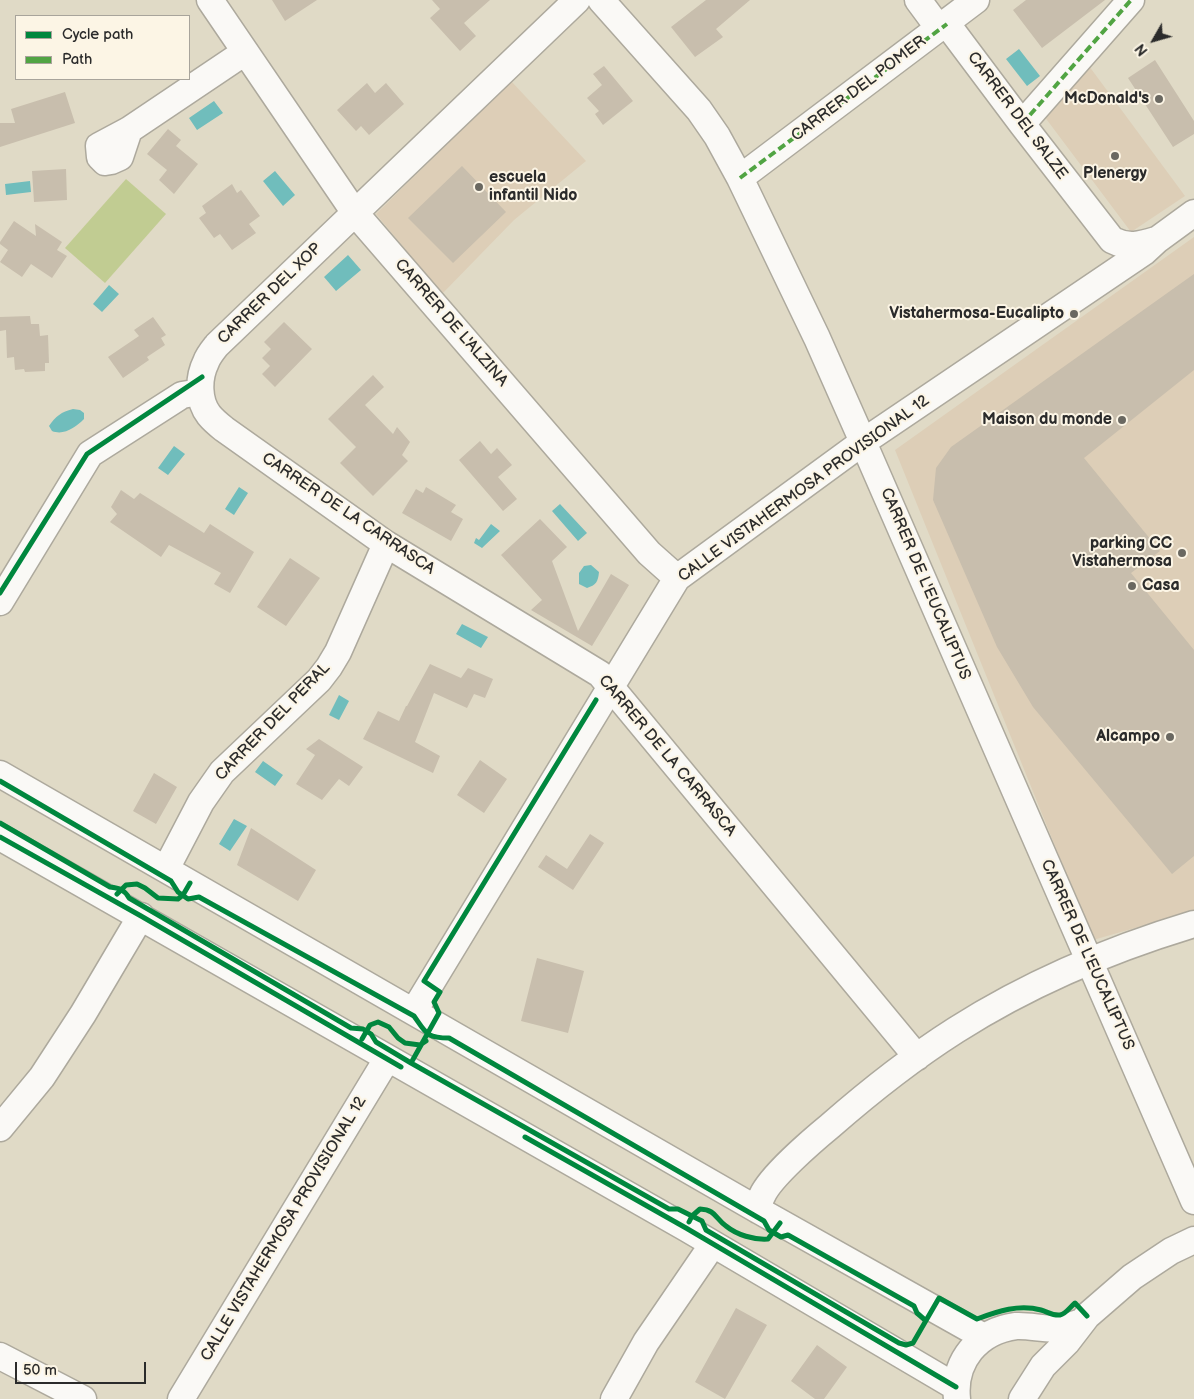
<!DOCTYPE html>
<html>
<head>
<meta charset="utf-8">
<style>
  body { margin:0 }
  #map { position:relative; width:1194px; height:1399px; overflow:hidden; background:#e0dac6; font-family:"Balsamiq Sans",sans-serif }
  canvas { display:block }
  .legend { position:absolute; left:15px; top:15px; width:175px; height:65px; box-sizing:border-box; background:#fcf5e5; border:1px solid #a8a49b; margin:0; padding:6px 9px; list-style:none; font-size:15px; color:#2b2b2b }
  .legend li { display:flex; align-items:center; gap:10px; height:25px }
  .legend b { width:25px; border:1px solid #a8a49b }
  .north { position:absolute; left:1129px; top:15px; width:50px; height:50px; -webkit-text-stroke:4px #fcf5e5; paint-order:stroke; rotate:232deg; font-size:14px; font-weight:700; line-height:20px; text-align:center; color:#2b2b2b }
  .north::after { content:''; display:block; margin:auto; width:18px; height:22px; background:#2b2b2b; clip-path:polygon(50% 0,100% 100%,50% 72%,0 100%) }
  .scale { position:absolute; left:15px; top:1362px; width:131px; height:22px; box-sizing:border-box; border:2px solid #2b2b2b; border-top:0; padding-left:6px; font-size:15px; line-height:18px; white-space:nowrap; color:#2b2b2b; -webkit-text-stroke:4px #fcf5e5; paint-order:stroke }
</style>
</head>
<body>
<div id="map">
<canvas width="1194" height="1399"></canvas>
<ul class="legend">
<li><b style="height:6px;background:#00873e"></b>Cycle path</li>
<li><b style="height:6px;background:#51a443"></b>Path</li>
</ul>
<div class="north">N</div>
<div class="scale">50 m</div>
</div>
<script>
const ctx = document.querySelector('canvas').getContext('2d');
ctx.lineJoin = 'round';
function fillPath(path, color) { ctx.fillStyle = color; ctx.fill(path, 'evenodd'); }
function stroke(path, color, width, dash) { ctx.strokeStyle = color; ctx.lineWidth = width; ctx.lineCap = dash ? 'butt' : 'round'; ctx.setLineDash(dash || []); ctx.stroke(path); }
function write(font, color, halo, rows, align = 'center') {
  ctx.font = font + ' "Balsamiq Sans",sans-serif'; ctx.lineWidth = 4; ctx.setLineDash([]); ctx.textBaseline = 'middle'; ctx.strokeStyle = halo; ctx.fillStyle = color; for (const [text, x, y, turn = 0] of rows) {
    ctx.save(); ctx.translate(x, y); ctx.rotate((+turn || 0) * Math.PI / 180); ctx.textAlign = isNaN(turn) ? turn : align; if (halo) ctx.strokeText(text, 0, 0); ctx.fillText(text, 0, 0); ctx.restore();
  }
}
const built = new Path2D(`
  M1089 66 1185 196 1131 232 1044 116Z
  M511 81 586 161 514 220 442 294 376 214Z
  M1194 237V911L1093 940 895 450Z`);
const green = new Path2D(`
  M126 179 166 214 105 283 65 248Z`);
const water = new Path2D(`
  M1019 49 1040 76 1027 86 1006 59Z
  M214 101 223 113 197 130 189 118Z
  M275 171 295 195 283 206 263 181Z
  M30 181 31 192 6 195 5 184Z
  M348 255 361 270 336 291 324 277Z
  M109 285 119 294 102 312 93 304Z
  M73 409 80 410 84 413V419C76 427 64 436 52 431L49 426C56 416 61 412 73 409Z
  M174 446 185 454 168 475 158 468Z
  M239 487 248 493 234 515 225 509Z
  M560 504 587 533 578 541 552 511Z
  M491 524 500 531 482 548 474 543 476 538 479 540Z
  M591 565 599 572C598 582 596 585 587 588L579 584V573L584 566Z
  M462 624 488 637 481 648 456 634Z
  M339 695 349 701 339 720 329 715Z
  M263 761 283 775 275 786 255 772Z
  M234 819 247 826 230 851 219 844Z`);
const building = new Path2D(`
  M272 0H317L285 21Z
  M432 0H490L464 23 476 36 460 51 430 18 440 9Z
  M706 0H750L716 29 723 37 695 57 671 27Z
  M1026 0H1105L1042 48 1013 10Z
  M1155 60 1194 121V134L1173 147 1128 78Z
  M604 66 633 101 603 125 595 114 599 111 587 98 602 85 593 74Z
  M367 83 375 93 386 83 404 104 369 135 361 126 356 131 337 110Z
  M65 92 75 123 0 147V123H15L11 109Z
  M168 129 181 140 176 146 198 164 174 194 159 180 167 170 147 154Z
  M462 166 506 212 453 263 408 218Z
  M66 169 67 200 34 202 32 171Z
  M232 184 237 193 241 190 260 216 249 224 256 233 232 250 220 234 214 238 199 218 206 213 202 206Z
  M14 221 36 236 35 224 62 242 57 250 67 256 52 278 31 264 22 277 0 262 8 250 0 244V242Z
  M1194 274V370L1084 458 1160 551 1131 573 1194 650V856L1172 874 1033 707 997 647 933 500 936 468 951 447Z
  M30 316 31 324H39L40 336 48 335 49 363H45V371L25 372 24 369 15 370 14 357 7 358 6 330 0 331V317Z
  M153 317 166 335 161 338 165 345 147 357 149 360 123 378 108 357 139 336 134 330Z
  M284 322 312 349 275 387 262 374 270 366 262 358 271 349 264 342Z
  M373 375 384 387 365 405 393 434 397 427 410 442 402 455 408 461 373 496 340 463 356 447 328 419Z
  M480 441 491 454 497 448 512 465 498 477 517 499 503 511 459 460Z
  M426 487 456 505 451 512 463 519 451 541 402 513 416 489 423 493Z
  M121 490 134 499 140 493 204 533 210 524 254 552 230 593 214 584 221 573 169 545 161 557 110 522 117 514 111 507Z
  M540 519 567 547 552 561 578 631 611 574 629 585 592 646 531 610 542 600 501 555Z
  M290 558 320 578 286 626 257 607Z
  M430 664 461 678 468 668 493 679 485 698 474 694 467 708 434 693 415 742 440 756 433 773 363 739 378 711 399 721 406 706H407Z
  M319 739 363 767 349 786 339 779 322 800 296 784 315 755 306 749Z
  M480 760 507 779 484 813 457 795Z
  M154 773 177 787 156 824 133 811Z
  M251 828 316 870 298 901 237 865Z
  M590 834 604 843 573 890 538 867 546 855 567 869Z
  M537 958 584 971 568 1033 521 1021Z
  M736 1308 767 1325 725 1399 695 1382Z
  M817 1345 847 1367 824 1399H815L791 1381Z`);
const minor = new Path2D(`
  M210 0 355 213 649 553 677 578
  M577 0 217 345C213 350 208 356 206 362 198 378 198 401 209 415 213 420 219 425 224 429L386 544 600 674 917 1057
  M601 0 699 110 717 136 740 178 817 338 863 442 1194 1201
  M918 0 935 23 947 24 1022 124 1112 240C1128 248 1140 245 1156 240
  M1022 124 1131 0
  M129 130 120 157 111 161 105 162 100 157 99 146 129 130 245 52
  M740 178 976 0
  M0 602 90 454 182 395 200 392
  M0 774 758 1210 984 1337
  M0 837 686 1228 956 1387
  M166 869 201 802 222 772 319 680 329 667 338 652 386 544
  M414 1011 677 578 863 442 1144 252 1157 240 1194 213
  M0 1128 42 1077 83 1014 141 916
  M758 1210C759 1206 760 1200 762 1196 770 1177 813 1140 830 1126 870 1091 912 1058 956 1030 1030 983 1111 949 1194 924
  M0 1356 83 1399
  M181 1399 387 1059
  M614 1399 646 1342 713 1244
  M957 1399C953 1361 978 1331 1016 1326 1031 1325 1048 1331 1063 1328 1069 1327 1075 1324 1081 1322
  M1022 1399 1043 1366 1067 1342 1087 1316 1132 1277 1171 1251 1194 1240`);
const quiet = new Path2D(`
  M1022 124 1131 0
  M740 178 947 24`);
const cycleway = new Path2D(`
  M0 593 87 454 202 377
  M0 781 171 881 178 892 188 899 199 897 414 1016C426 1033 426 1038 449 1038L764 1221 769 1230 781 1237 788 1235 914 1306 917 1313 925 1320
  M0 823 110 887C119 888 125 890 129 898L351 1028 363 1029 371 1034 376 1042 411 1063 669 1209H678L702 1221 706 1230 899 1343 906 1345 913 1343 939 1298 977 1319C998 1311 1019 1304 1041 1310 1048 1312 1053 1316 1060 1315 1066 1314 1070 1307 1075 1303L1087 1316
  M0 837 141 916 401 1067
  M117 894 126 885 137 884 145 888 158 898 178 899 183 895 190 883
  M362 1039 370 1025 378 1022 389 1027 398 1038 405 1043 420 1045 426 1041
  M411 1063 439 1013 434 1002 440 992 424 981 596 700
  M525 1137 686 1228 956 1387
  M689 1222 692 1216 700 1209C716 1210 715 1218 726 1226 737 1235 754 1240 768 1239L780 1223`);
const markers = [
  [1159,99,5,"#6a6861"],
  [1115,156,5,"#6a6861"],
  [479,187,5,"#6a6861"],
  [1074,314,5,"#6a6861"],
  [1122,420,5,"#6a6861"],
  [1182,553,5,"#6a6861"],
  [1132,586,5,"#6a6861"],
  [1170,737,5,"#6a6861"]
];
const streetNames = [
  ["CARRER DEL POMER",859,89,-37],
  ["CARRER DEL SALZE",1017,116,53],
  ["CARRER DEL XOP",270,294,-44],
  ["CARRER DE L'ALZINA",451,323,49],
  ["CALLE VISTAHERMOSA PROVISIONAL 12",804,489,-36],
  ["CARRER DE LA CARRASCA",348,514,34],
  ["CARRER DE L'EUCALIPTUS",925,584,67],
  ["CARRER DEL PERAL",273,722,-46],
  ["CARRER DE LA CARRASCA",667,756,50],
  ["CARRER DE L'EUCALIPTUS",1087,955,66],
  ["CALLE VISTAHERMOSA PROVISIONAL 12",284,1229,-59]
];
const poiNames = [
  ["McDonald's",1149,99],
  ["Plenergy",1115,174,"center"],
  ["escuela",489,178,"left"],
  ["infantil Nido",489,196,"left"],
  ["Vistahermosa-Eucalipto",1064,314],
  ["Maison du monde",1112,420],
  ["parking CC",1172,544],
  ["Vistahermosa",1172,562],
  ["Casa",1142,586,"left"],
  ["Alcampo",1160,737]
];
fillPath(built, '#ddceb7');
fillPath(green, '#c1cc92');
fillPath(water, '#70bdbc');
fillPath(building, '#c8bead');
stroke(minor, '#ada99d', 29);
stroke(minor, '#faf9f6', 26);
stroke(quiet, '#51a443', 4, [8, 4]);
stroke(cycleway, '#00873e', 5);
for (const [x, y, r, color] of markers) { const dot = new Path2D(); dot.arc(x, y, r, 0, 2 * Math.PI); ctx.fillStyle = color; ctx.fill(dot); stroke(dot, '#fcf5e5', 2); }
write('16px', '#2b2b2b', '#fcf5e5', streetNames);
write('bold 16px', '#2b2b2b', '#fcf5e5', poiNames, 'right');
</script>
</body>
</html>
